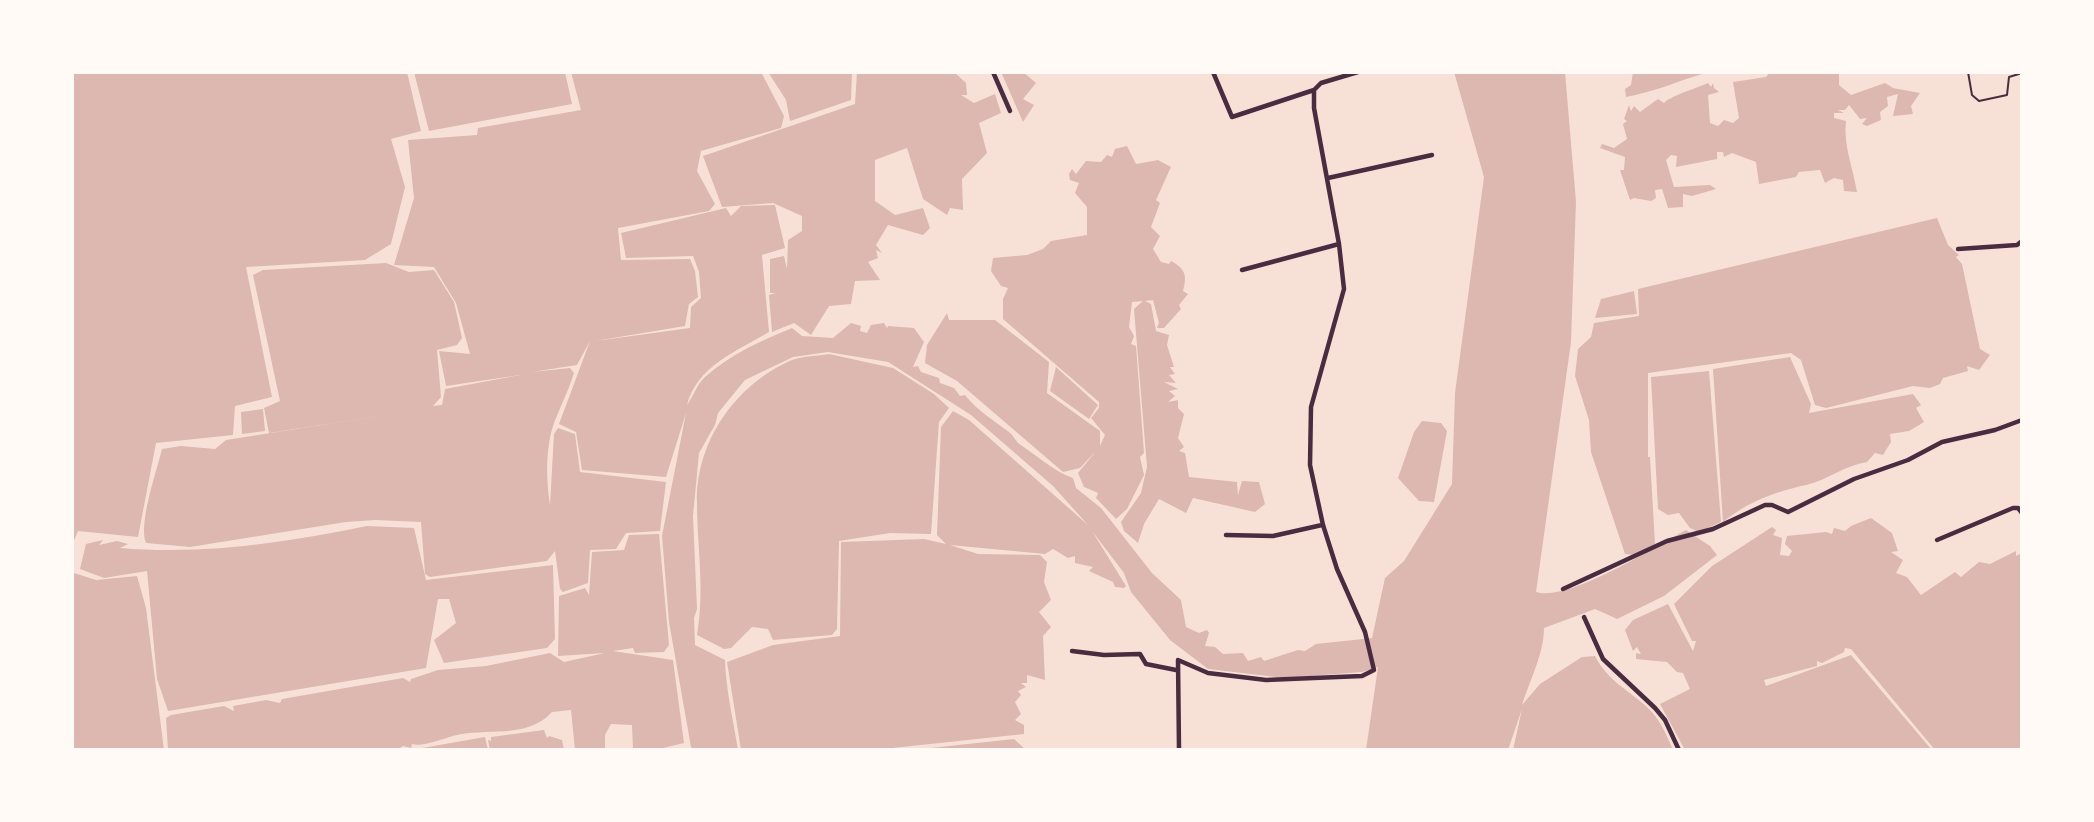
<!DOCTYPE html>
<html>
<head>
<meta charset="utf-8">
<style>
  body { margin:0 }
  #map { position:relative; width:2094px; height:822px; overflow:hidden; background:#f7e1d7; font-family:Inter,sans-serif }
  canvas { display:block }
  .frame { position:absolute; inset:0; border:74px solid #fffaf5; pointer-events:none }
</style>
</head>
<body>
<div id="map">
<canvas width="2094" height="822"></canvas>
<div class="frame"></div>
</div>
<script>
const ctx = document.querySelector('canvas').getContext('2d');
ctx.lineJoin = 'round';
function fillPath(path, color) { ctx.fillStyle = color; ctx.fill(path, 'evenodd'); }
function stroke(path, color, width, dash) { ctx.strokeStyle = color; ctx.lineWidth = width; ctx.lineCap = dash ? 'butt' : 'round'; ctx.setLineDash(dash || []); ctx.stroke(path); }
const water = new Path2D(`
  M72 72H407L421 131 391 139 405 187 391 244 365 260 246 267 272 397 235 406 233 435 156 443 138 537 78 531 72 545Z
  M414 72H565L572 104 429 131Z
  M571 72H761L784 116 781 128 701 151 697 171 715 204 709 211 618 228 621 260 690 259 695 271 698 297 689 304 685 326 595 341 690 328 691 307 701 298 699 272 693 256 626 258 621 233 726 208 731 216 741 206 775 205 785 248 762 255 769 332C737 351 697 366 687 405 693 397 697 384 705 377 731 354 760 341 792 328L802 336 833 338 851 323 861 326 860 331 867 333 871 325 884 323 887 328 888 326 914 328 924 342 913 367 918 366 921 372 939 378 940 383 954 388 960 396 965 395C979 412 992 419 1009 432 1013 435 1016 441 1018 443 1035 454 1053 471 1073 478L1076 488 1101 508 1152 573 1181 600 1186 627 1199 633 1207 630 1209 633 1205 646 1215 647 1223 654 1243 653 1248 661 1261 657 1264 661 1298 650 1305 651 1316 644 1372 638 1385 578 1404 561 1452 484 1455 393 1484 177 1454 72H1565L1576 202 1571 342 1536 592C1569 602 1654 547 1686 530L1710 546 1717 555 1664 596 1617 619 1595 609 1544 628C1544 653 1530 680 1522 705L1540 684 1582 657 1595 656C1609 682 1626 688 1647 707 1660 719 1666 734 1673 750H1513L1522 709 1508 750H1366L1378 667 1362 672 1285 678 1208 669 1170 640 1131 592 1124 573 1092 531 1126 586 1124 588 1115 587 1113 582 1089 571 1093 567 1075 563V556L1068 558 1053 549 1045 554 950 545 978 554 1040 555 1047 562 1044 582 1051 600 1039 612 1051 627 1043 636 1045 680 1027 675V683H1021L1026 687 1018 691 1021 695 1015 702 1021 714 1015 720 1024 725V734L874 750H741L727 662 773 645 840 636 841 542 924 539 946 544 937 535 941 427 953 411 969 420 1088 525 1053 486 971 415 896 367 888 362 828 352 793 357 745 380 718 413 715 425 699 453 693 516 697 609 694 618 695 645 725 660C726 691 733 719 738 750H694L691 747 669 622 662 536 686 413 666 477 582 470 576 432 559 424 590 341 577 365 532 372 570 368 574 373C569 389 562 403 556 418 545 444 546 478 550 505L554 434 558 428 575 434 580 472 666 482 660 531 626 533 616 549 590 550 588 583 563 592 560 589 555 551 547 561 430 577 425 574 421 522 375 520 346 522 190 547 146 543C138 524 157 470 162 449L181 446 215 449 226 440 398 413 269 433 264 408 280 401 253 275 263 270 386 263 409 272 434 270 454 302 462 338 457 345 437 350 441 397 433 406 442 405 445 389 520 375 446 386 439 351 470 354 456 303 434 267 394 265 414 198 408 140 477 135 478 128 581 110Z
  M768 72H852L851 100 790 121 786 100Z
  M857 72H954L966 83 967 95H961L974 103 995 94 1001 113 979 123 987 153 962 179 963 210 950 208 947 215 923 199 907 148 875 160V201L895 215 923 208 930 228 923 235 888 225 876 245 882 253 876 250 878 258 868 262 880 280 855 281 851 304 829 306 811 335 794 323 772 332 769 295 776 293H770V259L784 256 787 269 788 240 802 231V216L773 203 722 207 703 156 855 104Z
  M1001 72H1023L1036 83 1023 99 1034 105 1023 122Z
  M1633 72H1709C1680 80 1655 92 1626 97L1625 89 1631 85Z
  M1770 72H1839V85L1851 95 1885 83 1893 88 1920 93 1911 106 1913 114 1893 116 1898 94 1887 97 1888 106 1880 112 1881 120 1867 126 1862 124 1867 118 1860 119 1849 105 1845 110H1838L1844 113H1834V118L1846 121C1843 144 1853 168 1857 192L1844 191 1843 180 1834 178 1825 183 1820 170 1799 172 1796 177 1759 184 1756 162 1732 153 1724 157 1723 152H1717V159L1676 167 1677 156 1671 155 1666 160 1674 187 1710 185 1716 189 1692 196 1683 194V207L1668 208 1662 189 1655 190 1656 198 1651 201 1634 198 1630 200 1620 170H1624L1625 157 1600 148 1602 144 1614 148 1627 139 1623 124 1627 121 1624 119 1629 105 1631 111 1634 106 1640 112 1658 99 1664 103C1670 96 1697 88 1708 83L1711 87 1713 83 1714 88 1719 92 1708 95 1710 123 1718 126 1724 120 1733 123 1739 118 1733 82 1766 77Z
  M1127 146 1136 164 1158 160 1171 167 1156 200 1160 203 1151 227 1160 236 1153 249 1161 262 1169 264 1171 261C1186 269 1187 276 1183 291L1188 294 1179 305 1181 309 1164 328H1157L1159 323 1153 300 1145 301 1151 304 1156 331 1169 335 1167 345 1174 367H1170L1175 374 1169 375 1176 383 1164 382 1178 389 1169 391 1175 396 1168 402 1178 400V408L1184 414 1178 438 1184 447 1179 451 1185 453 1189 477 1237 482 1238 495 1242 481 1259 482 1265 504 1255 512 1193 498 1186 513 1159 499 1144 524 1138 543 1124 531 1121 522 1141 493 1147 467 1134 309 1143 301 1132 302 1129 327 1134 336 1131 344 1136 346 1144 453 1140 457 1144 475 1127 509 1116 519 1096 498 1098 493 1084 487 1078 473 1096 451 1080 468 1063 472 957 381 925 363 927 345 947 313 949 320H995L1049 362 1047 393 1100 431V446L1105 435 1091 418 1099 408V402L1003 319V299L1008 288 1001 286 991 271 993 258 1027 255 1043 249 1051 241 1087 235V207L1075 193 1079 183 1070 180 1069 174 1072 169 1076 174 1086 161 1101 162 1107 155 1112 157 1115 149Z
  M1937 218 1948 245 1959 255 1956 257 1962 264 1980 349 1990 355 1979 370 1967 366 1968 371 1943 378 1940 384 1930 388 1913 386 1826 408 1815 405 1801 360 1791 353 1648 373V457H1650L1655 544 1635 555 1625 554 1591 452 1589 420 1575 376 1578 349 1591 337 1594 323 1639 316 1638 289Z
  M1634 291 1637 314 1595 318 1601 299Z
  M829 354 893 368 934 394 949 408 939 422 931 534 890 533 839 541 837 629 832 635 773 640 768 629 752 627 731 648 724 649 697 635C705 590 697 547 697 502 696 441 736 384 792 360 803 356 818 356 829 354Z
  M1790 357 1811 404 1809 413 1913 394 1921 405 1916 408 1924 422 1909 431 1890 434 1891 442 1883 455 1875 453 1867 462C1845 465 1828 480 1806 485 1775 492 1749 501 1723 522L1713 369Z
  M1056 367 1098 405 1089 419 1050 391Z
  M1709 371 1721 522 1699 532 1690 528 1679 513 1668 515 1658 509 1651 377Z
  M263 409 265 431 242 434 241 412Z
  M1422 421 1441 423 1447 431 1434 502 1419 501 1398 478 1414 432Z
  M1871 518 1892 533 1898 551 1891 552 1903 560 1896 573 1907 577 1921 595 1955 572 1961 577 1979 562 1990 564 2016 551V556L2022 553V750H1935L1851 649 1845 648 1844 652 1822 663 1817 661V666L1764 680 1766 686 1851 655 1932 750H1685L1660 704 1690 689 1683 673 1677 672 1667 662 1636 659V653L1641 654 1637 647 1633 651 1625 630 1633 620 1668 604 1693 651 1696 641H1692L1674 604 1712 566 1772 527 1776 530 1773 535 1782 538 1780 555 1789 556 1792 551 1785 544 1787 536 1826 532 1832 534 1834 528 1845 531 1851 526Z
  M367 526 414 528 426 580 553 565 555 639 547 648 444 663 434 640 456 623 449 599H438L426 668 168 711 157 679 147 571 104 578 80 569 86 544 103 540 99 545 117 541 128 544 120 548C206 555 283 543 367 526Z
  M659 534 669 645 664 652 635 653 633 648 613 651 673 660 684 743 655 750H633L632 725 611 724 605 735V750H575L571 710 552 712C527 740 485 727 453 736 442 739 423 747 412 744L411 748 403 746 397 750H168L166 718 171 715 224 706 234 711 233 706 266 700 280 703 282 699 403 678 410 682 411 679 438 670 486 666 550 653 564 662 605 653 558 656 559 596 585 588 589 595 592 552 624 550 629 535Z
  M74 573 96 580 137 576 146 608 164 750H72V576Z
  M544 730 547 738 549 736 562 740 564 750H490L488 740 491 741V737Z
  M485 737 488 750H411Z
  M1014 739 1026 750H912Z`);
const path = new Path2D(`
  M1968 72 1972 95 1979 101 2007 95 2009 77 2022 73`);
const minor = new Path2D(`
  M993 72 1010 111
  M1213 72 1232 117 1314 90
  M1328 178 1432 155
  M1958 249 2017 245 2022 241
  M1242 270 1339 244
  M1226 535 1273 536 1322 525
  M1937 540 2013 508H2018L2022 513
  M1563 589 1667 541 1713 529 1765 505H1772L1788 512 1854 479 1908 460 1942 442 1995 430 2022 420
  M1584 617 1603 659 1655 708 1665 720 1679 750
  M1072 651 1104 655 1140 654 1146 664 1176 670
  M1179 750 1178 660 1208 673 1266 680 1362 676 1374 670 1365 632 1337 569 1323 525 1310 465 1311 407 1344 289 1339 244 1314 108V90L1321 83 1358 72`);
fillPath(water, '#dcb8b0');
stroke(path, '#4a2c40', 2);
stroke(minor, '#4a2c40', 4.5);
</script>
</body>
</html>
